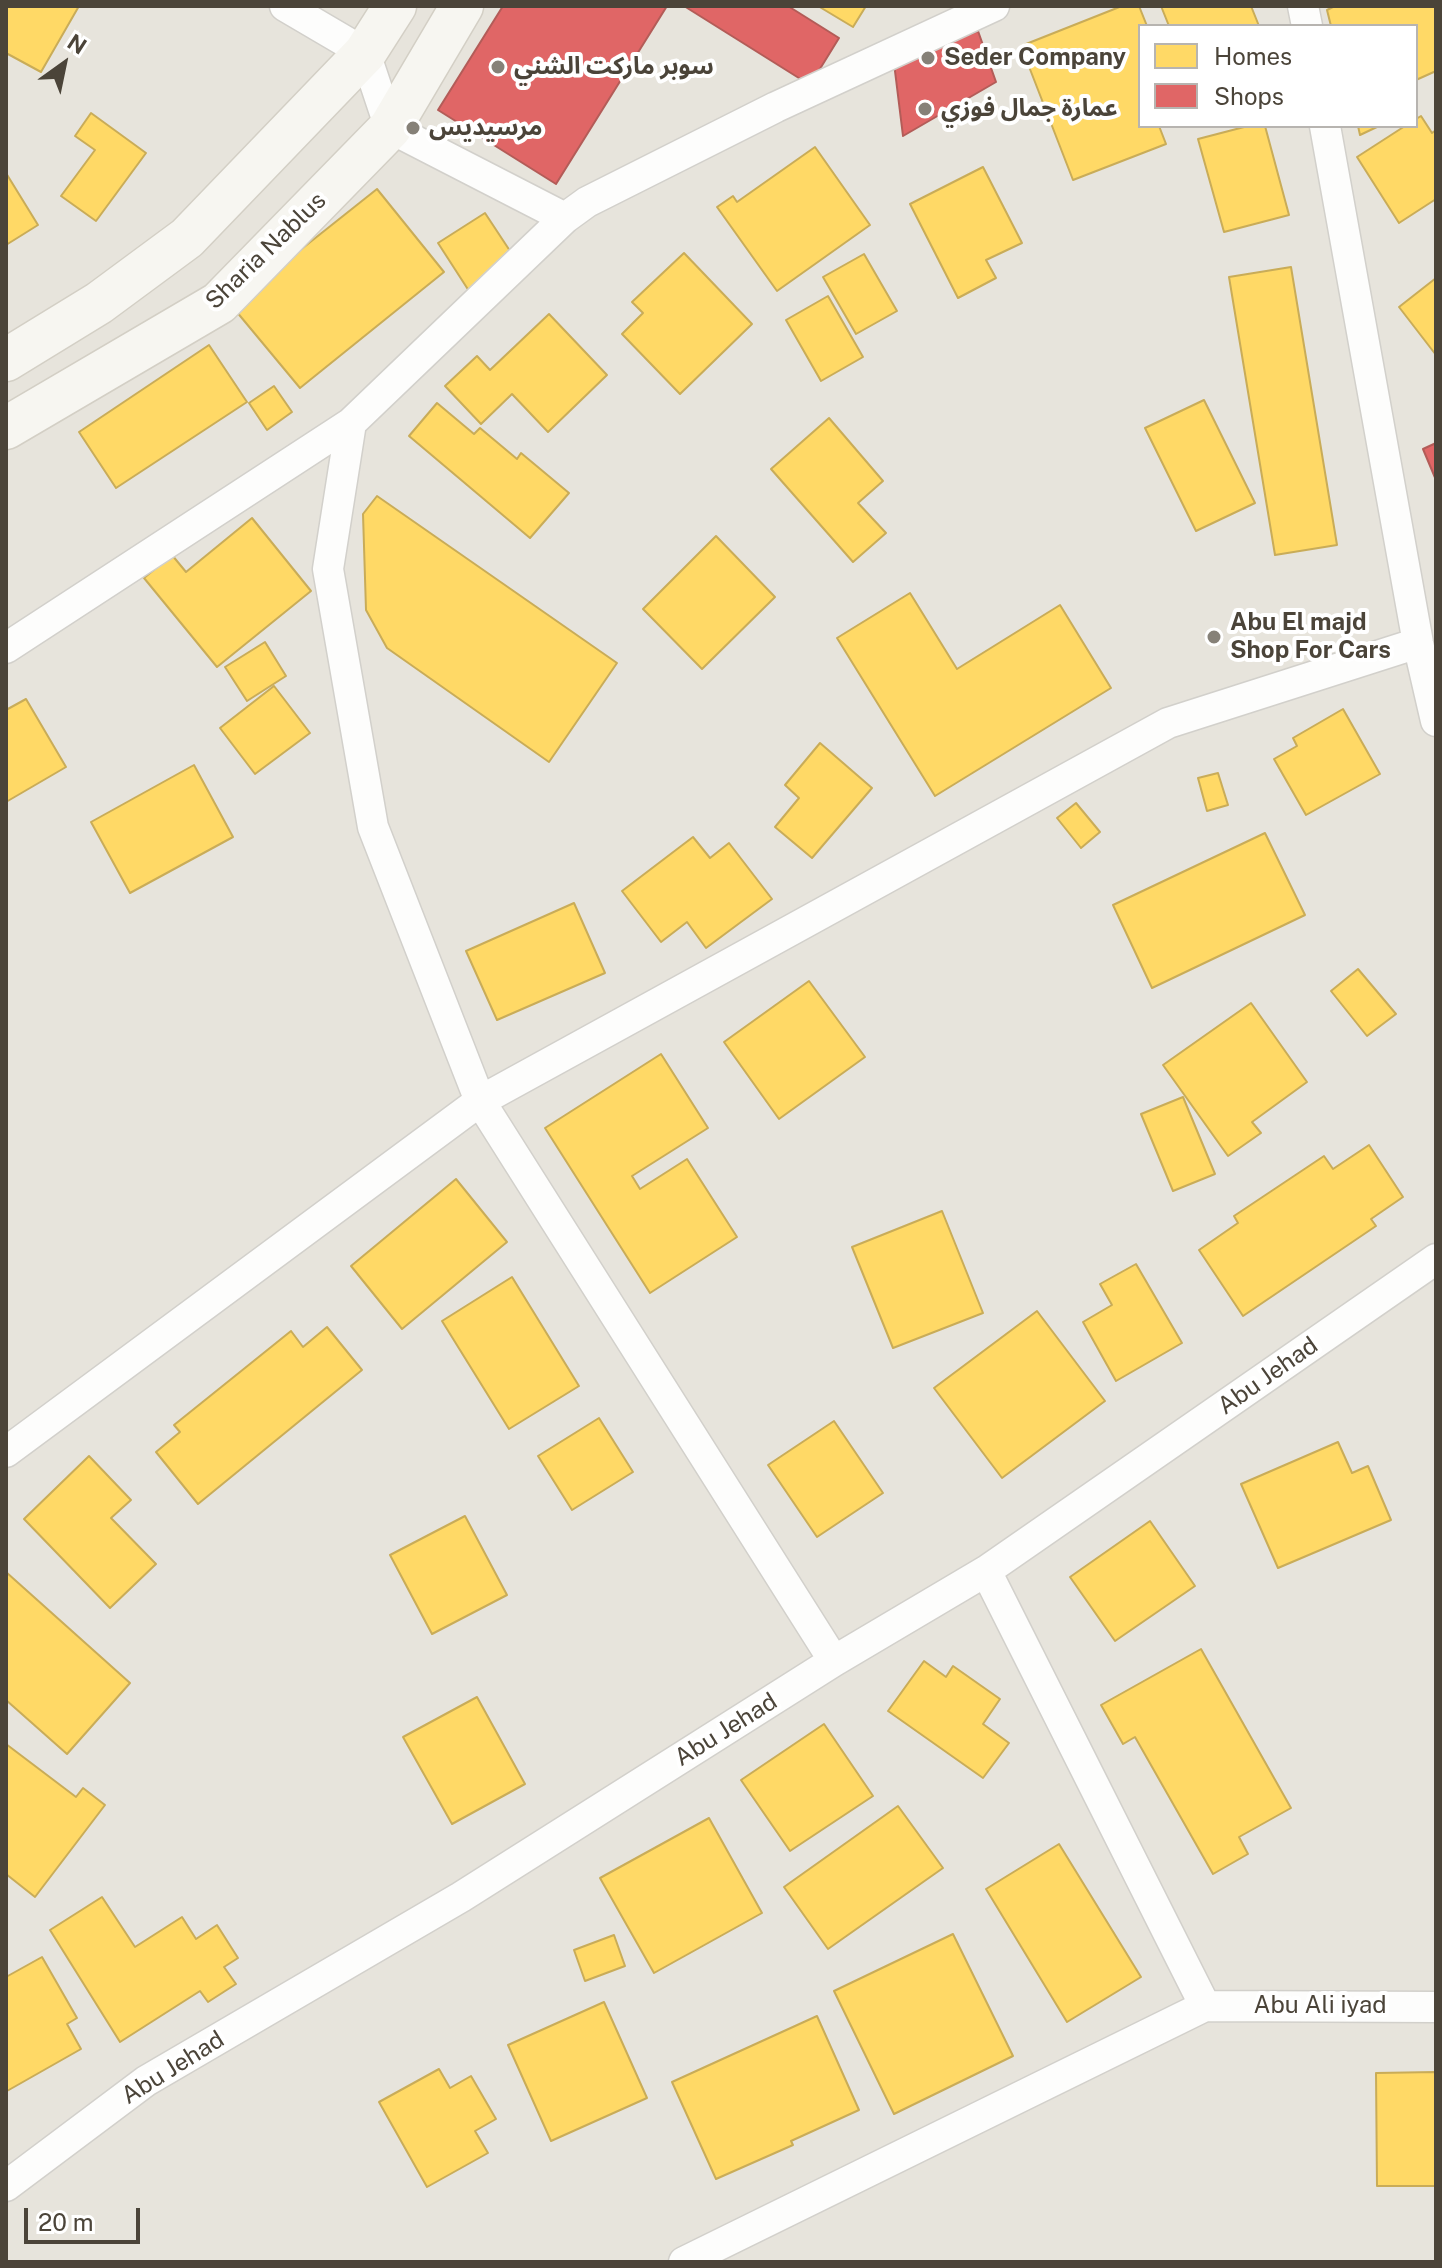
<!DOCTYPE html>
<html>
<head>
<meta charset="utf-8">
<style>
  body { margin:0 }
  #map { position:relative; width:1442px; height:2268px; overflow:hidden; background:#f4f2ee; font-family:"Public Sans",sans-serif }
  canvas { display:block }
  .frame { position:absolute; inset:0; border:8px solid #4b4439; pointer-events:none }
  .legend { position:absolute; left:1138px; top:24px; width:280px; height:104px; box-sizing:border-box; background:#fff; border:2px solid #b7b4b0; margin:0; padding:10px 14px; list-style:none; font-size:24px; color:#4b4439 }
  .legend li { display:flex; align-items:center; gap:16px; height:40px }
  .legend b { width:40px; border:2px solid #b7b4b0 }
  .north { position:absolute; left:24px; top:24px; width:80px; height:80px; -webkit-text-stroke:6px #fff; paint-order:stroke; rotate:33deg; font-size:22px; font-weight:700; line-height:32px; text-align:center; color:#4b4439 }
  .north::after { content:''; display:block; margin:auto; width:28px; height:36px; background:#4b4439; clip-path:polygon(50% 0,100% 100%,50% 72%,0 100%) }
  .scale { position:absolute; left:24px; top:2208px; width:116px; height:36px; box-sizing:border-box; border:4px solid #4b4439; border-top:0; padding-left:10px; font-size:24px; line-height:28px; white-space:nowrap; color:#4b4439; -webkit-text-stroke:6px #fff; paint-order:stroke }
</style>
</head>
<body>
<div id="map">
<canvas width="1442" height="2268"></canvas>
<div class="frame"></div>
<ul class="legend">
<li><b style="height:22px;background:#ffd966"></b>Homes</li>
<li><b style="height:22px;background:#e06666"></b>Shops</li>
</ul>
<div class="north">N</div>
<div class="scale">20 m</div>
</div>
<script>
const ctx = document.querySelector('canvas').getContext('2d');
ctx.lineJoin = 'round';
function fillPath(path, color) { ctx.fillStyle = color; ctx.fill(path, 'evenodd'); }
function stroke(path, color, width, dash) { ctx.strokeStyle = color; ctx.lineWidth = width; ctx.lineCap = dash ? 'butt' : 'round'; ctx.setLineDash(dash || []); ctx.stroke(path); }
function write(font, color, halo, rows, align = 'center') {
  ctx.font = font + ' "Public Sans","Noto Sans Arabic",sans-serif'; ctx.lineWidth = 8; ctx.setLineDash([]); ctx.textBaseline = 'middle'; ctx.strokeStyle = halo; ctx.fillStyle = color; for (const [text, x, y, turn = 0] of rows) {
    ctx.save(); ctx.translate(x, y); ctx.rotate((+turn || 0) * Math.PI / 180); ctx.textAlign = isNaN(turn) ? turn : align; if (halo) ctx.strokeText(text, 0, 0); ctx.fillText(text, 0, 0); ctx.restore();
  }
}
const residential = new Path2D(`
  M6 6H1436V2262H6ZM1140 26H1416V126H1140Z`);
const homes = new Path2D(`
  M6 6H79L41 72 6 53Z
  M818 6H866L853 27Z
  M1122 6H1139L1147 26H1140V126H1159L1166 144 1073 180 1021 46Z
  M1161 6H1251L1259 26H1169Z
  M1335 6H1436V71L1416 80V26H1331L1327 10Z
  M91 113 146 153 96 221 61 196 95 150 75 136Z
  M1421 116 1432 133 1436 130V199L1399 223 1357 157 1405 126H1416V119Z
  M1248 126H1265L1289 215 1224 232 1198 139Z
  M1358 126H1379L1360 135Z
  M815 147 870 225 777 291 717 207 733 196 737 202Z
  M983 167 1022 243 986 260 996 278 958 298 910 204Z
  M6 173 38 225 6 245Z
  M377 189 444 272 300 388 231 305Z
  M485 213 516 260 469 291 438 243Z
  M684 253 752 324 680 394 622 334 643 313 632 302Z
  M864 254 897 311 856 334 823 277Z
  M1291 267 1337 545 1275 555 1229 277Z
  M1436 278V355L1399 307Z
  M828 296 863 357 821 381 786 320Z
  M549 314 607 375 548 432 512 394 481 424 445 386 477 356 490 370Z
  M209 345 247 402 116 488 79 432Z
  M274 386 292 412 267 430 249 403Z
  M1204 400 1255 503 1196 531 1145 428Z
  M437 403 474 434 480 428 517 459 521 453 569 493 530 538 409 436Z
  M829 418 883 481 858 503 886 533 853 562 771 469Z
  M377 496 617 663 549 762 387 648 366 610 363 514Z
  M252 518 311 591 217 667 144 578 172 555 186 572Z
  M716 536 775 597 702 669 643 609Z
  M910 593 957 669 1060 605 1111 688 935 796 837 638Z
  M265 642 286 676 247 701 225 667Z
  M274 686 310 733 255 774 220 728Z
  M26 699 66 767 6 802V710Z
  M1343 709 1380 774 1306 815 1274 759 1297 746 1293 738Z
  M820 743 872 788 812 858 775 827 799 798 785 785Z
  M194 765 233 837 130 893 91 822Z
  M1218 773 1228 805 1207 811 1198 778Z
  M1076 803 1100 832 1081 848 1057 818Z
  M1265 833 1305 915 1152 988 1113 905Z
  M693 837 710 858 729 843 772 899 706 948 687 922 661 942 622 891Z
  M574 903 605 973 497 1020 466 951Z
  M1358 969 1396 1014 1367 1036 1331 991Z
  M809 981 865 1057 779 1119 724 1042Z
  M1251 1003 1307 1082 1252 1122 1261 1133 1228 1156 1163 1065Z
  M661 1054 708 1128 632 1176 640 1189 687 1159 737 1237 650 1293 545 1128Z
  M1183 1097 1215 1174 1173 1191 1141 1114Z
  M1369 1145 1403 1197 1371 1219 1376 1226 1243 1316 1199 1250 1238 1223 1234 1216 1324 1156 1333 1169Z
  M456 1179 507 1242 402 1329 351 1266Z
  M942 1211 983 1313 893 1348 852 1247Z
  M1136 1264 1182 1343 1116 1381 1083 1322 1112 1305 1100 1284Z
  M512 1277 579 1386 509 1429 442 1321Z
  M1037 1311 1105 1401 1002 1478 934 1388Z
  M327 1327 362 1370 198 1504 156 1452 180 1432 174 1425 291 1331 303 1347Z
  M599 1418 633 1472 572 1510 538 1456Z
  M834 1421 883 1493 817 1537 768 1465Z
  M1338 1442 1352 1473 1368 1466 1391 1520 1278 1568 1241 1484Z
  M89 1456 131 1500 111 1518 156 1564 110 1608 24 1519Z
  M465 1516 507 1595 432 1634 390 1555Z
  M1150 1521 1195 1586 1115 1641 1070 1577Z
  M6 1572 130 1683 67 1754 6 1700Z
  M1201 1649 1291 1808 1239 1837 1248 1854 1213 1874 1135 1737 1123 1744 1101 1705Z
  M924 1661 946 1677 953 1666 1000 1699 983 1724 1009 1743 983 1778 888 1711Z
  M477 1697 525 1784 452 1824 403 1737Z
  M824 1724 873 1796 790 1851 741 1780Z
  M6 1744 76 1797 83 1788 105 1805 35 1897 6 1874Z
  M898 1806 943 1868 828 1949 784 1887Z
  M709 1818 762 1913 654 1973 600 1878Z
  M1059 1844 1141 1977 1067 2022 986 1889Z
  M102 1897 135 1947 182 1917 196 1939 217 1925 238 1958 224 1967 236 1984 208 2002 200 1991 120 2042 50 1930Z
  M953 1934 1013 2056 894 2114 834 1991Z
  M614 1935 625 1966 585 1981 574 1950Z
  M42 1957 77 2018 67 2024 81 2049 7 2091 6 1977Z
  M604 2002 647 2098 551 2141 508 2045Z
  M817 2016 859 2110 791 2141 793 2145 716 2179 672 2082Z
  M439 2069 450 2088 471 2076 496 2119 475 2131 488 2153 427 2187 379 2102Z
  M1436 2072V2186H1377L1376 2073Z`);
const shops = new Path2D(`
  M503 6H667L556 184 438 110Z
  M684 6H788L839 38 810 85Z
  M978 31 996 82 903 136 894 63Z
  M1436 443V480L1423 449Z`);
const street = new Path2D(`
  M285 6 365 53 390 128 565 218
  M1303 6 1307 26
  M1325 126 1418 643 1436 721
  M351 423 328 569 373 827 480 1101 834 1661
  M6 648 351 423 565 218 587 202 776 107 994 6
  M6 1452 480 1101 1168 723 1418 643
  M986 1571 1205 2006
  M6 2186 146 2081 461 1897 834 1661 986 1571 1436 1259
  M684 2262 1205 2006 1436 2007`);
const secondary = new Path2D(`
  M6 360 99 303 187 238 365 53 395 6
  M6 428 219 303 390 128 462 6`);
const markers = [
  [928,58,8,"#868178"],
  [498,67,8,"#868178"],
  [925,109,8,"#868178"],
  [413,128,8,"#868178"],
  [1214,637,8,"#868178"]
];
const poiNames = [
  ["Seder Company",944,58],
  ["سوبر ماركت الشني",514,67],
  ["عمارة جمال فوزي",941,109],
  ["مرسيديس",429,128],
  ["Abu El majd",1230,623],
  ["Shop For Cars",1230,651]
];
const streetNames = [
  ["Sharia Nablus",266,251,-44],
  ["Abu Jehad",1268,1376,-35],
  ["Abu Jehad",726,1730,-32],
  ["Abu Ali iyad",1320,2006],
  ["Abu Jehad",173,2068,-32]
];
fillPath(residential, '#e7e4dc');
fillPath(homes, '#ffd966');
stroke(homes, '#c9ac58', 2);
fillPath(shops, '#e06666');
stroke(shops, '#b35c58', 2);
stroke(street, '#d2d0cb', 33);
stroke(secondary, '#d3cfc5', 45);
stroke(street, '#fdfdfc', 30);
stroke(secondary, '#f7f6f1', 42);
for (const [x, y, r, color] of markers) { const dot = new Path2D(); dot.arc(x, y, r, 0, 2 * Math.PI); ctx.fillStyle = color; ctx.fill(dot); stroke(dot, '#fff', 3); }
write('bold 24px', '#4b4439', '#fff', poiNames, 'left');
write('24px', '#4b4439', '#fff', streetNames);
</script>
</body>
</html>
